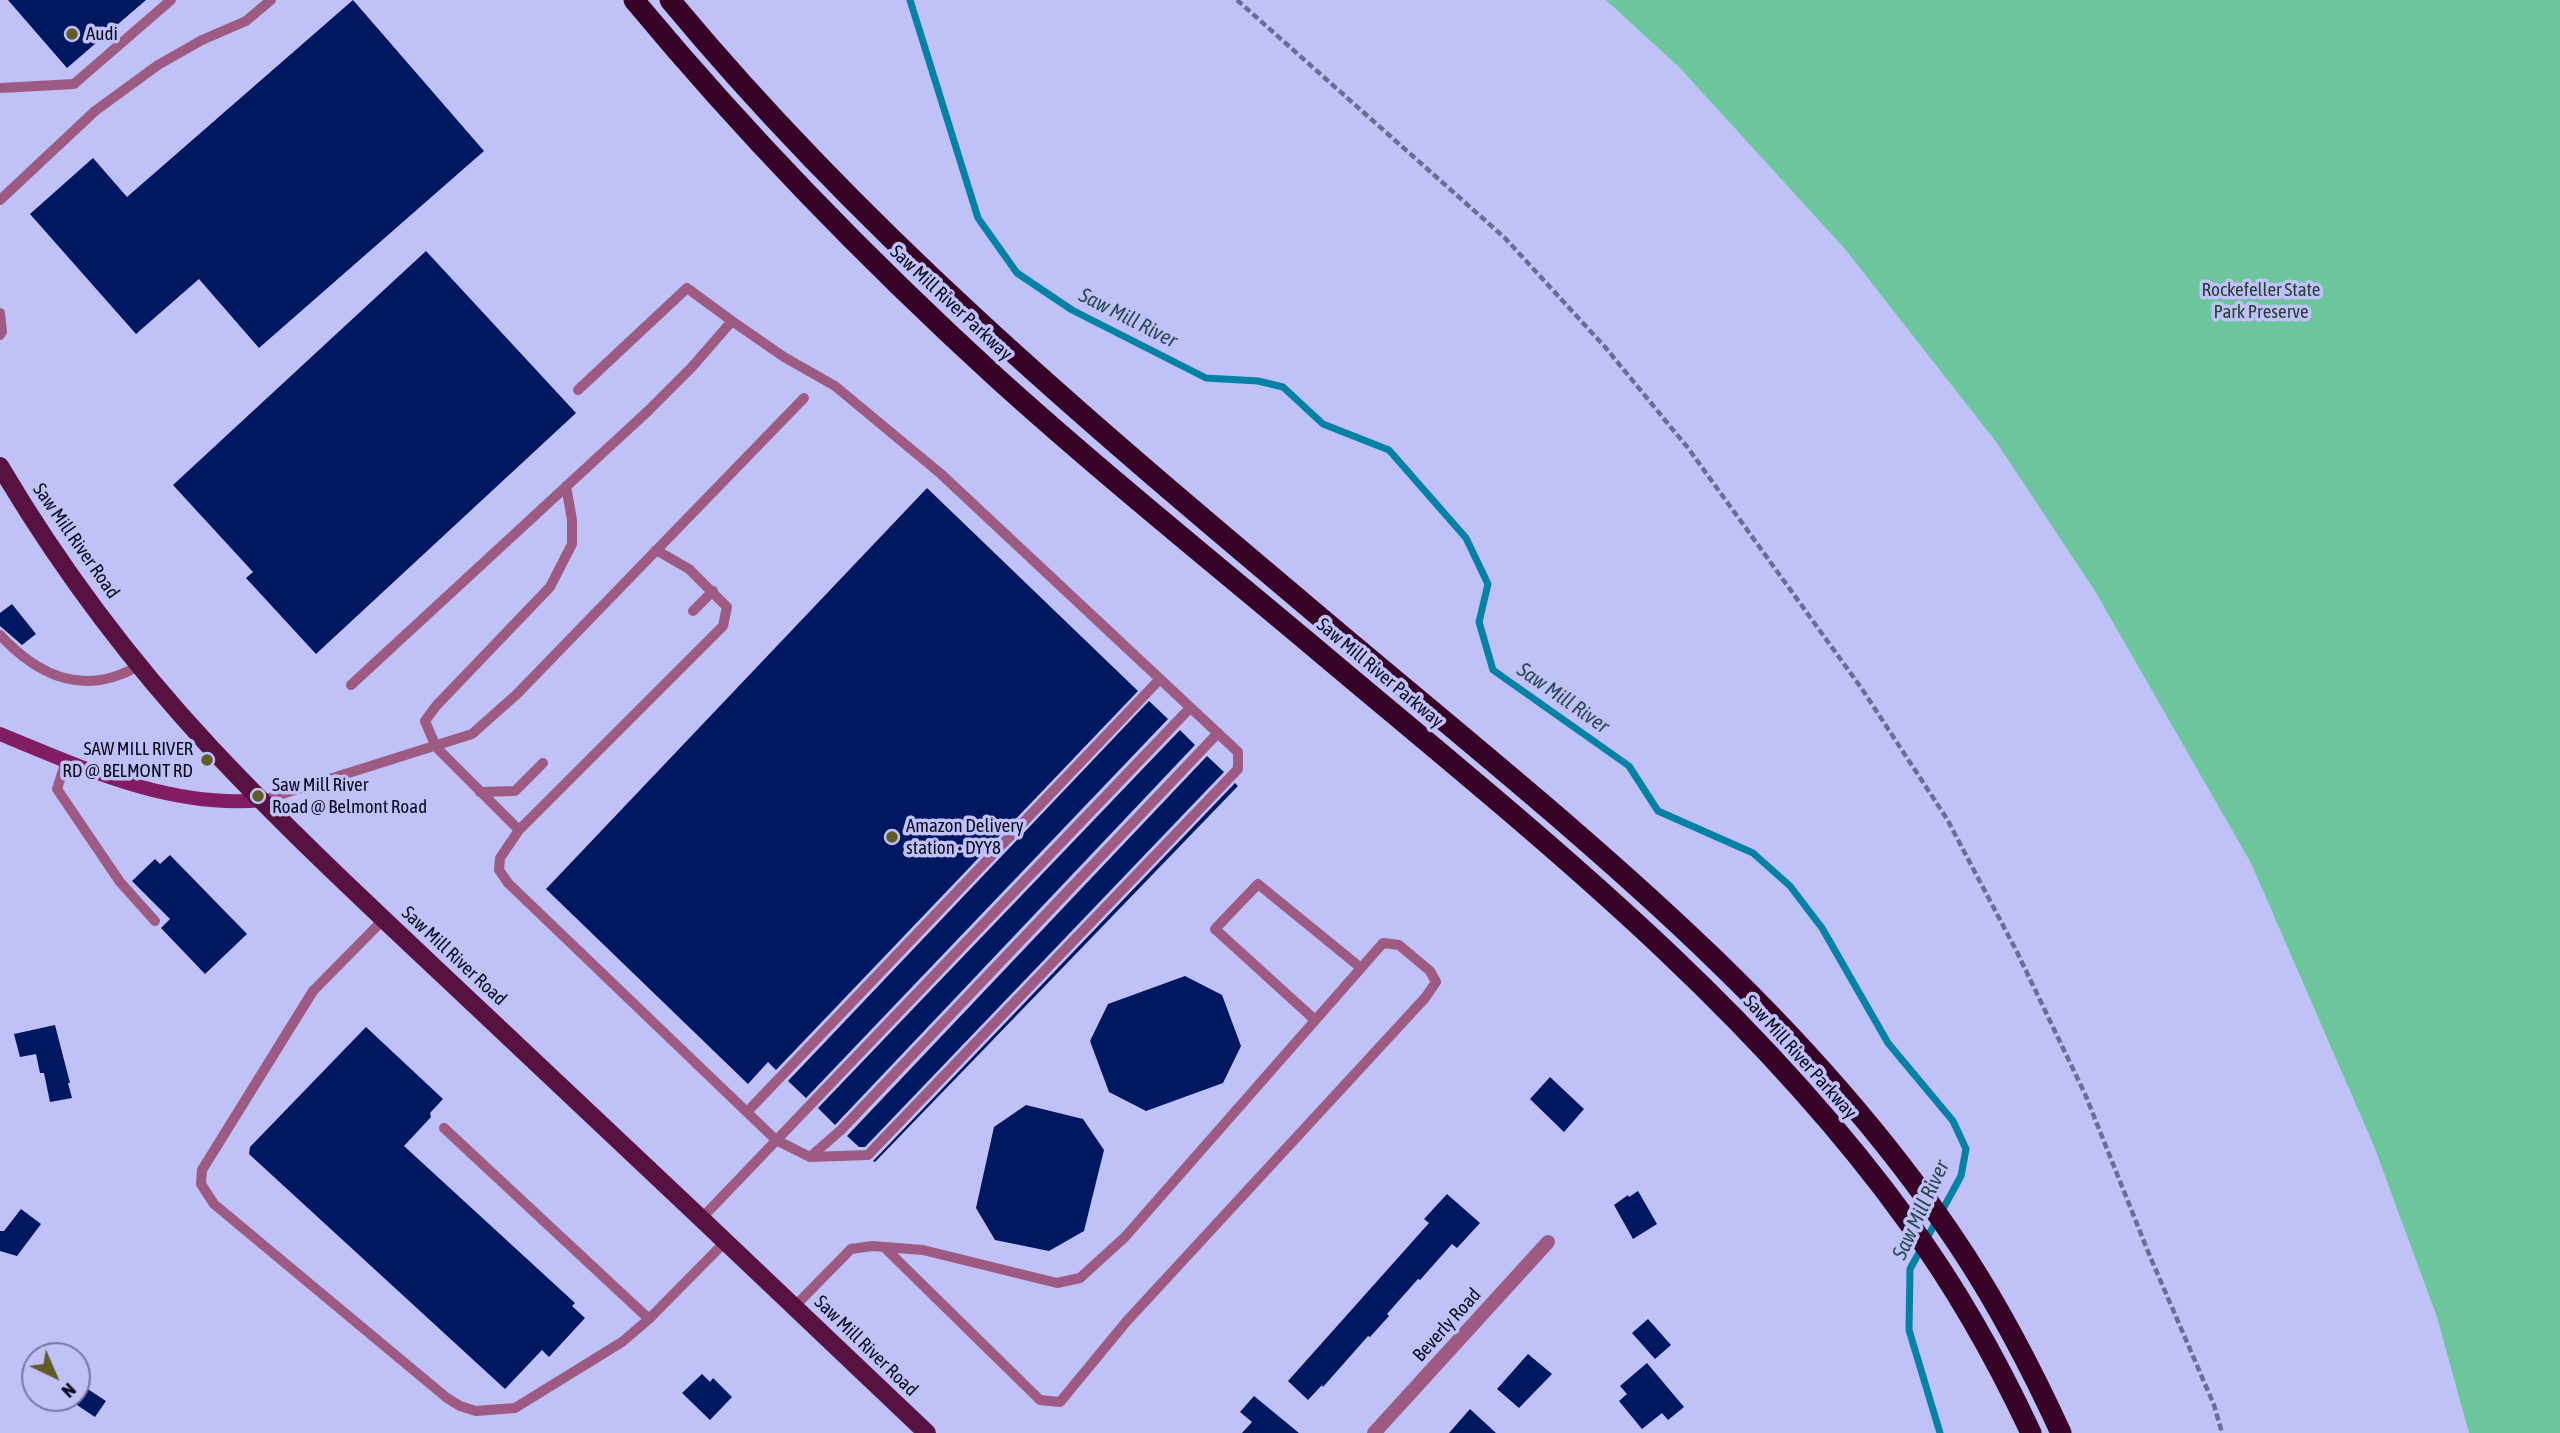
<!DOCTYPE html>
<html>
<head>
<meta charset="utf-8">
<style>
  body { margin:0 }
  #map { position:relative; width:2560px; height:1433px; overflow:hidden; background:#bfc1f7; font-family:"Asap Condensed",sans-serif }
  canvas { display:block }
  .north { position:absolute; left:21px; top:1342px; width:70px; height:70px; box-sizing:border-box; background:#bfc1f7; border:2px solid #7879a1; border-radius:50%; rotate:136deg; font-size:19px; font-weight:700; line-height:28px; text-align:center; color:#0d0c1f }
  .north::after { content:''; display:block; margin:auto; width:24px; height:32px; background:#615b28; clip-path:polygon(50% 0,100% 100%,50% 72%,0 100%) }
</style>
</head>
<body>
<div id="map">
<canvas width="2560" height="1433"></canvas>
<div class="north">N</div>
</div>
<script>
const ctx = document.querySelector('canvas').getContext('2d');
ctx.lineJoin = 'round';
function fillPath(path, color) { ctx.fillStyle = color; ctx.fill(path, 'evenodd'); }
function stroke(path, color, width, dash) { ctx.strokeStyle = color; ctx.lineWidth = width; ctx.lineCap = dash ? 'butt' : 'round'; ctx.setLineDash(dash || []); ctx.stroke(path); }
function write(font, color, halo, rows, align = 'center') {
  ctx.font = font + ' "Asap Condensed",sans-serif'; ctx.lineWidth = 7; ctx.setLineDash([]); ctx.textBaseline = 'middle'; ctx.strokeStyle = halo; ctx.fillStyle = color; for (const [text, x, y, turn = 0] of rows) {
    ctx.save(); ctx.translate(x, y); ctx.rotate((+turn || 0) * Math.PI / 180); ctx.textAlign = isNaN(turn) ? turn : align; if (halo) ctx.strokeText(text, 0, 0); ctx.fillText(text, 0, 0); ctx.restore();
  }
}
const green = new Path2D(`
  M1606 0H2560V1433H2469L2437 1317 2374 1146 2251 863 2095 591 1997 443 1845 249 1680 68Z`);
const stream = new Path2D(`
  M910 0 978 218 1017 273 1072 310 1206 378 1258 381 1283 387 1323 424 1389 450 1466 538 1488 584 1479 622 1493 670 1629 766 1658 811 1753 853 1790 886 1822 928 1888 1043 1953 1121 1966 1149 1961 1176 1910 1269 1909 1330 1940 1433`);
const building = new Path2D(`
  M8 0H146L67 68Z
  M353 0 484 151 259 348 199 279 136 334 30 214 93 158 127 197Z
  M426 251 576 413 316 654 246 578 253 572 173 485Z
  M927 488 1138 691 776 1070 768 1062 748 1084 546 889Z
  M12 604 36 634 22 645 0 626V613Z
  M1149 701 1168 719 806 1098 788 1081Z
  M1180 730 1195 745 835 1125 818 1108Z
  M1207 756 1224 772 865 1147H859L847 1136Z
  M1235 783 1238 786 875 1162 873 1161Z
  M170 855 247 934 205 974 161 928 170 919 132 881 155 859 160 864Z
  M1185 976 1222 995 1241 1046 1223 1083 1146 1111 1109 1092 1090 1041 1108 1004Z
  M55 1025 70 1083H68L72 1098 50 1102 44 1073H40L36 1054 20 1057 14 1034Z
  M366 1027 443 1099 430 1113 431 1117 404 1146 575 1303 572 1306 585 1318 549 1357 542 1350 505 1389 249 1154 250 1147Z
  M1550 1077 1584 1109 1564 1132 1530 1099Z
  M1026 1105 1083 1119 1104 1150 1084 1231 1049 1251 995 1240 976 1208 994 1127Z
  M1638 1191 1657 1224 1633 1239 1614 1205 1628 1195 1629 1197Z
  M1447 1194 1480 1223 1457 1248 1452 1244 1420 1280 1418 1279 1387 1314 1389 1316 1370 1337 1368 1336 1323 1387 1322 1385 1308 1400 1288 1381 1429 1223 1424 1219Z
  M21 1209 41 1224 17 1256 0 1251V1231H4Z
  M1648 1319 1671 1345 1655 1359 1632 1333Z
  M1528 1354 1552 1374 1519 1408 1497 1389Z
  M1647 1363 1684 1407 1668 1420 1662 1413 1642 1429 1619 1401 1627 1394 1620 1386Z
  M702 1374 710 1382 713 1378 732 1397 710 1420 682 1393Z
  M77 1382 106 1401 95 1417 77 1405Z
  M1254 1396 1299 1433H1242L1252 1422 1240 1412Z
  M1470 1409 1496 1433H1449Z`);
const path = new Path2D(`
  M1237 0 1505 238 1605 347 1688 448 1862 689 1947 819 2017 952 2085 1094 2149 1254 2214 1405 2222 1433`);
const lane = new Path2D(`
  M0 88 74 84 171 0
  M0 200 95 111 158 65 202 40 246 21 271 0
  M0 313 2 332 0 335
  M578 390 687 288 732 321
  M693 611 713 591
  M0 635C40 678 86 697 140 665
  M351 685 648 411 692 367 732 321 784 357 835 386 941 474 1238 752V769L868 1155 810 1157 776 1140 508 883 499 870 500 858 519 830 723 626 727 607 689 569 656 550
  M66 761 57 789 120 882 155 921
  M480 792 515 791 543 763
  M263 800 472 734 517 694 804 398
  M519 830 436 747 425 721 436 706 550 587 572 544V520L566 486
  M384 919 313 991 202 1170 201 1184 214 1204 447 1398 460 1406 476 1411 515 1408 622 1342 649 1319 725 1242
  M1315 1020 1215 929 1258 884 1361 968
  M747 1112 1160 679
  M444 1128 649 1319
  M810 1157 841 1130 1218 733
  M701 1219 1190 708
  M794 1307 851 1249 872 1246 923 1250 1057 1283 1080 1278 1125 1237 1383 943 1399 945 1430 971 1436 982 1425 998 1126 1322 1060 1402 1040 1400 886 1249`);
const street = new Path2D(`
  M1374 1433 1548 1242`);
const secondary = new Path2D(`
  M0 734C83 768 171 809 263 800`);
const primary = new Path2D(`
  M0 466C59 566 131 662 210 747 296 839 389 924 481 1011 630 1151 779 1292 927 1433`);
const highway = new Path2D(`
  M634 0C746 135 869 261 998 379 1101 472 1209 559 1315 648 1525 825 1747 998 1909 1223 1957 1289 1997 1360 2031 1433
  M670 0C873 245 1110 440 1352 644 1572 829 1807 1012 1965 1255 2002 1312 2033 1372 2061 1433`);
const markers = [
  [72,34,7,"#615b28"],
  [207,760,7,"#615b28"],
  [258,796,7,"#615b28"],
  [892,837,7,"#615b28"]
];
const poiNames = [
  ["Audi",86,34],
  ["SAW MILL RIVER",193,749,"right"],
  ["RD @ BELMONT RD",193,771,"right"],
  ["Saw Mill River",272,785],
  ["Road @ Belmont Road",272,807],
  ["Amazon Delivery",906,826],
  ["station - DYY8",906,848]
];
const parkNames = [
  ["Rockefeller State",2261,290],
  ["Park Preserve",2261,312]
];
const streetNames = [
  ["Saw Mill River Parkway",951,303,43],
  ["Saw Mill River Road",76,541,55],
  ["Saw Mill River Parkway",1380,673,40],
  ["Saw Mill River Road",454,956,43],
  ["Saw Mill River Parkway",1800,1057,48],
  ["Beverly Road",1447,1325,-48],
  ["Saw Mill River Road",866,1346,44]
];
const waterNames = [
  ["Saw Mill River",1128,318,27],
  ["Saw Mill River",1563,698,35],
  ["Saw Mill River",1921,1210,-65]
];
fillPath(green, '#6cc59c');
stroke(stream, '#0481a4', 7);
fillPath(building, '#001862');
stroke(path, '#6d6d93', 4.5, [7, 3.5]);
stroke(lane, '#9d5b84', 10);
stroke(street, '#9d5b84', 14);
stroke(secondary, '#821d64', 14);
stroke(primary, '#581242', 18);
stroke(highway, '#370428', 21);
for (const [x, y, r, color] of markers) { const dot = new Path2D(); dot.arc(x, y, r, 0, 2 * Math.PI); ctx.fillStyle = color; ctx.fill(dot); stroke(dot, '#bfc1f7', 2.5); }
write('19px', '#0d0c1f', '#bfc1f7', poiNames, 'left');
write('19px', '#264034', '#bfc1f7', parkNames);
write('19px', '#0d0c1f', '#bfc1f7', streetNames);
write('italic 21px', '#2c4953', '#bfc1f7', waterNames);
</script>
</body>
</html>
